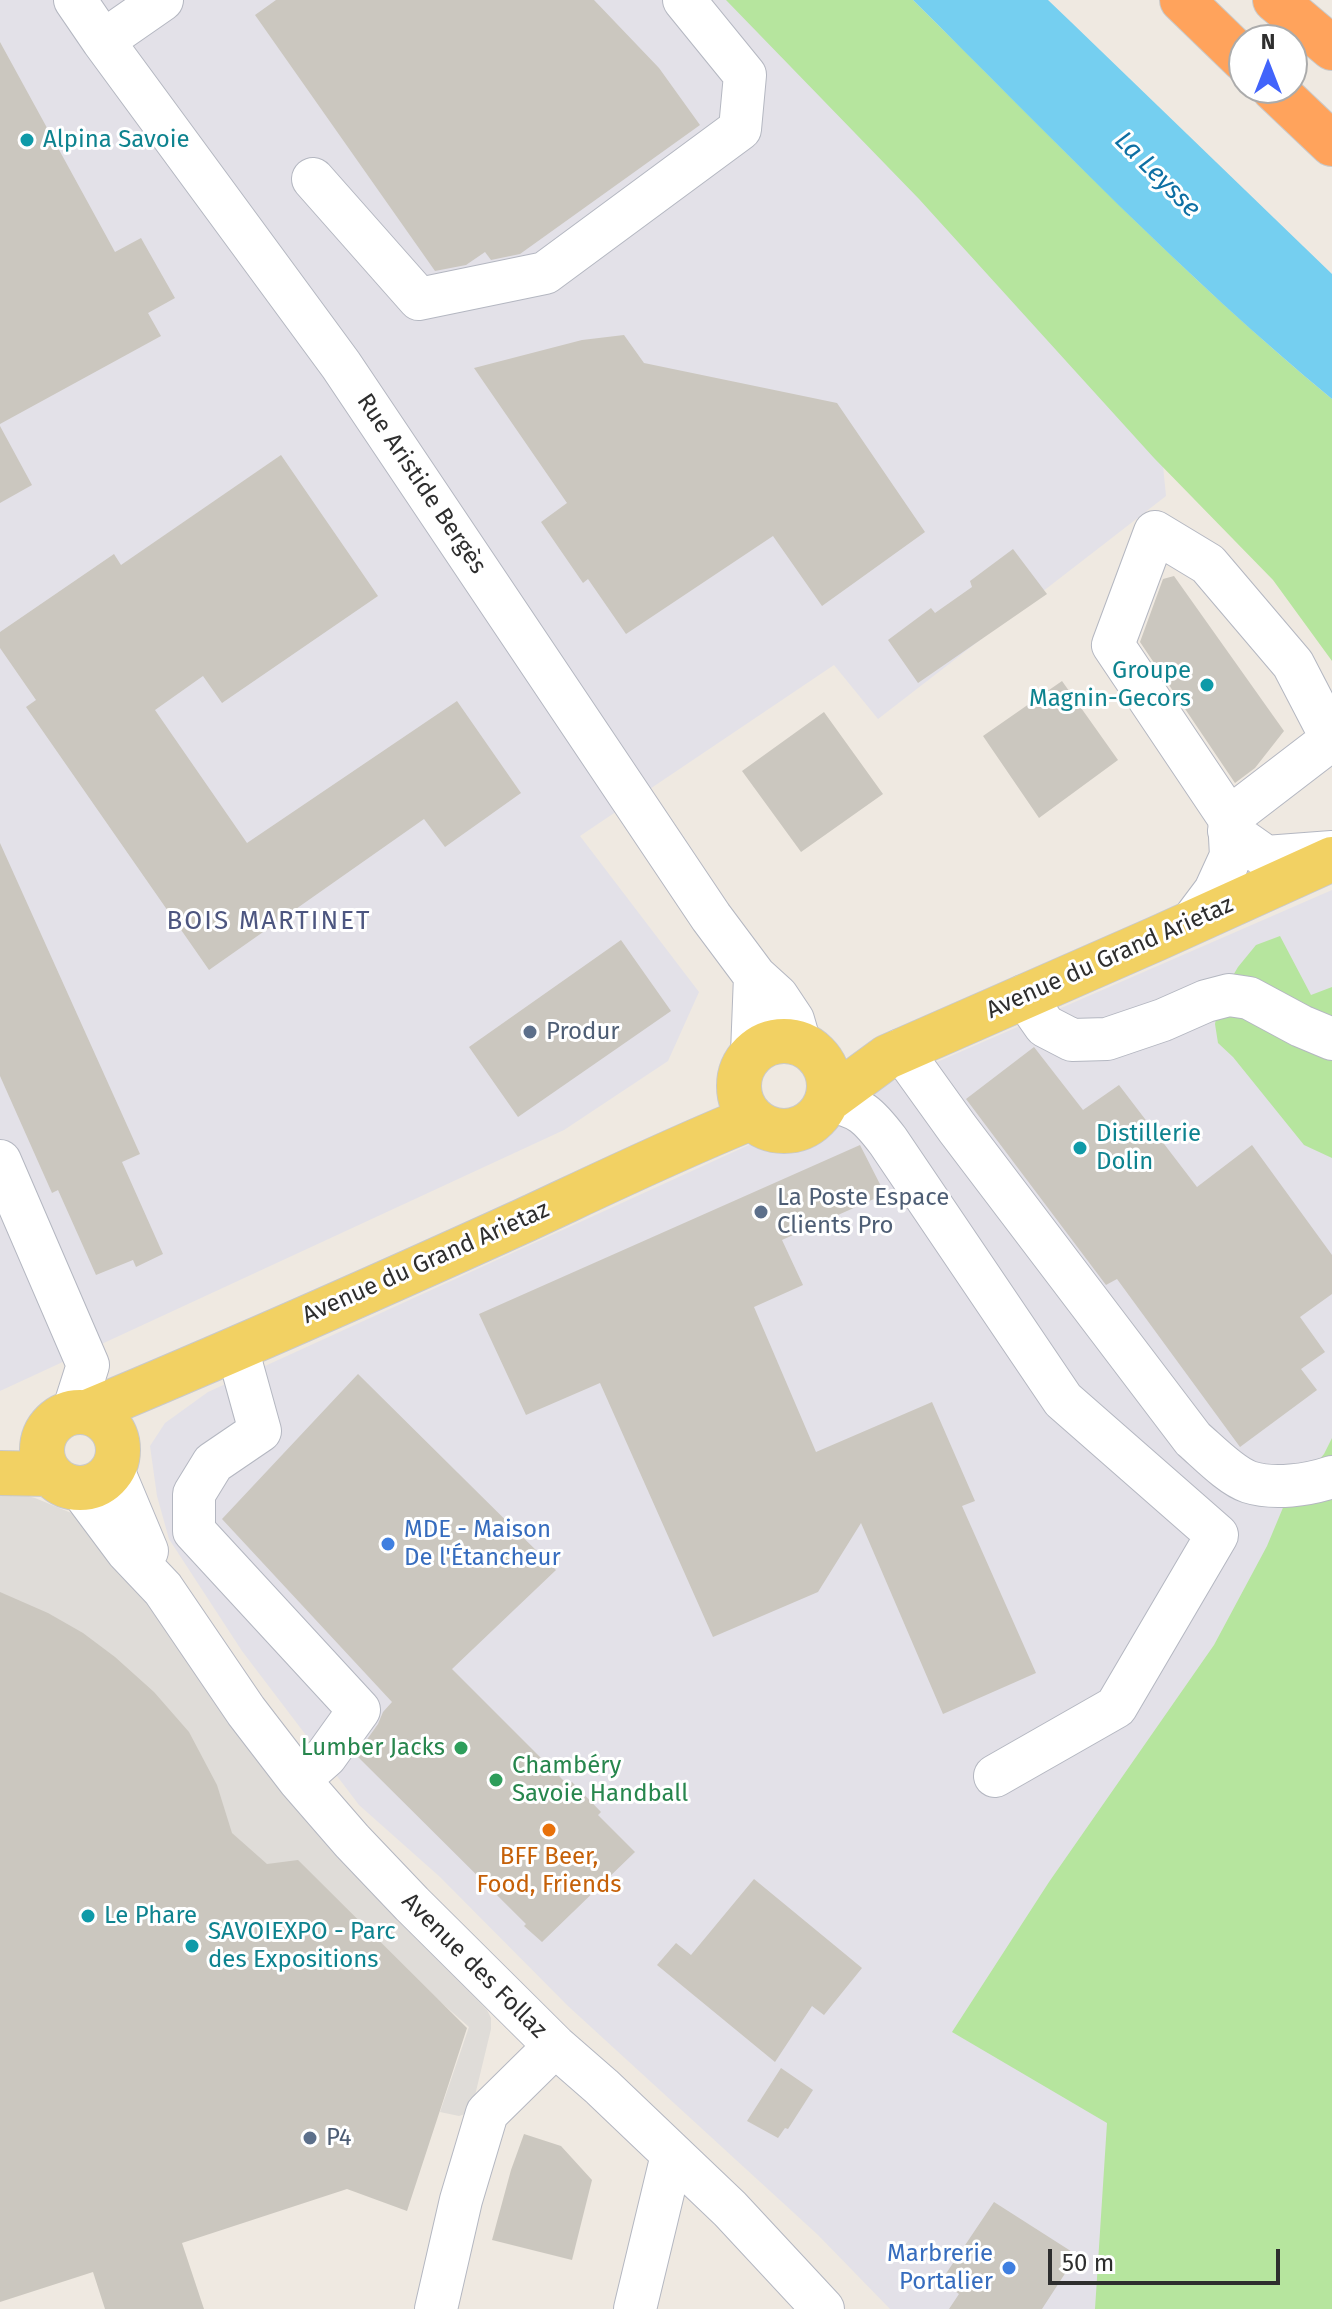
<!DOCTYPE html>
<html>
<head>
<meta charset="utf-8">
<style>
  body { margin:0 }
  #map { position:relative; width:1332px; height:2309px; overflow:hidden; background:#efe9e1; font-family:"Fira Sans",sans-serif }
  canvas { display:block }
  .north { position:absolute; left:1228px; top:24px; width:80px; height:80px; box-sizing:border-box; background:#fff; border:2px solid #ababab; border-radius:50%; rotate:0deg; font-size:22px; font-weight:700; line-height:32px; text-align:center; color:#2e2e2e }
  .north::after { content:''; display:block; margin:auto; width:28px; height:36px; background:#4264fb; clip-path:polygon(50% 0,100% 100%,50% 72%,0 100%) }
  .scale { position:absolute; left:1048px; top:2249px; width:232px; height:36px; box-sizing:border-box; border:4px solid #2e2e2e; border-top:0; padding-left:10px; font-size:24px; line-height:28px; white-space:nowrap; color:#2e2e2e; -webkit-text-stroke:6px #fff; paint-order:stroke }
</style>
</head>
<body>
<div id="map">
<canvas width="1332" height="2309"></canvas>
<div class="north">N</div>
<div class="scale">50 m</div>
</div>
<script>
const ctx = document.querySelector('canvas').getContext('2d');
ctx.lineJoin = 'round';
function fillPath(path, color) { ctx.fillStyle = color; ctx.fill(path, 'evenodd'); }
function stroke(path, color, width, dash) { ctx.strokeStyle = color; ctx.lineWidth = width; ctx.lineCap = dash ? 'butt' : 'round'; ctx.setLineDash(dash || []); ctx.stroke(path); }
function write(font, color, halo, rows, align = 'center') {
  ctx.font = font + ' "Fira Sans",sans-serif'; ctx.lineWidth = 6; ctx.setLineDash([]); ctx.textBaseline = 'middle'; ctx.strokeStyle = halo; ctx.fillStyle = color; for (const [text, x, y, turn = 0] of rows) {
    ctx.save(); ctx.translate(x, y); ctx.rotate((+turn || 0) * Math.PI / 180); ctx.textAlign = isNaN(turn) ? turn : align; if (halo) ctx.strokeText(text, 0, 0); ctx.fillText(text, 0, 0); ctx.restore();
  }
}
const industrial = new Path2D(`
  M0 0H763L1160 435 1166 496 878 719 834 665 580 836 699 992 668 1061 564 1130 0 1391Z
  M1332 890V2309H890L818 2235 568 2006 440 1877 359 1805 242 1651 169 1539 157 1496 150 1446 165 1423 208 1392 797 1123Z`);
const green = new Path2D(`
  M726 0H913C1050 135 1183 276 1332 399V661L1273 580 1154 458 919 199Z
  M1280 936 1311 995 1332 987V1158L1304 1145 1233 1057 1218 1043 1215 1024 1220 998 1238 967 1256 945Z
  M1332 1438V2309H1095L1107 2123 952 2032 1049 1882 1214 1645 1267 1546 1287 1498 1324 1454Z`);
const plaza = new Path2D(`
  M0 1488 35 1498 86 1519 297 1809 487 2010 491 2018V2029L471 2112 459 2116 440 2112 469 2027 386 1954 269 1869 0 1613Z`);
const water = new Path2D(`
  M913 0H1048L1071 22 1332 274V399C1183 276 1050 136 913 0Z`);
const building = new Path2D(`
  M276 0H594L659 68 700 125 520 254 491 260 485 252 466 265 435 271 255 15Z
  M0 42 115 252 141 238 175 298 148 313 161 336 0 424Z
  M624 335 644 363 837 403 925 532 822 606 773 536 626 634 588 579 583 583 541 522 567 503 474 368 582 340Z
  M0 426 32 485 0 503Z
  M281 455 378 596 222 703 203 676 155 710 247 843 457 701 521 793 445 847 424 819 209 970 26 707 36 700 0 648V632L114 554 121 565Z
  M1013 549 1047 594 918 683 888 640 931 608 935 613 972 587 970 581Z
  M1174 576 1284 731 1255 768 1235 783 1140 642 1163 579Z
  M1062 681 1118 760 1039 818 983 736Z
  M824 712 883 794 801 852 742 771Z
  M0 843 140 1154 122 1162 163 1254 136 1267 133 1260 96 1275 58 1190 52 1193 0 1076Z
  M621 940 671 1011 518 1117 469 1047Z
  M1034 1047 1083 1110 1119 1085 1197 1187 1252 1145 1332 1255V1294L1300 1317 1325 1352 1301 1369 1317 1390 1240 1447 1117 1279 1106 1285 966 1099Z
  M860 1145 885 1194 782 1240 803 1285 754 1307 816 1452 932 1402 975 1501 962 1506 1036 1673 943 1714 861 1523 818 1592 713 1637 600 1383 526 1415 479 1314Z
  M358 1374 556 1570 452 1669 568 1785 572 1782 601 1812 598 1815 635 1852 542 1942 524 1926 526 1924 356 1755 378 1724 383 1712 392 1702 222 1519Z
  M0 1592 48 1613 83 1633 115 1657 154 1692 189 1732 217 1785 232 1833 267 1864 298 1860 467 2028 407 2211 347 2189 182 2243 204 2309H105L93 2272 0 2302Z
  M754 1879 862 1968 824 2015 812 2006 775 2062 657 1965 676 1943 691 1955Z
  M781 2068 813 2090 788 2129 785 2128 778 2138 747 2121Z
  M524 2134 561 2146 592 2180 572 2260 492 2240 511 2170Z
  M994 2202 1077 2255 1042 2309H949L959 2294 941 2281Z`);
const minor = new Path2D(`
  M75 0 103 41 341 365 711 917 755 976 777 996 793 1020 800 1044
  M103 41 162 0
  M313 179 419 299 545 273 740 129 745 75 684 0
  M1229 831 1266 857 1332 852
  M1191 923 1215 891 1231 856 1229 818 1113 645 1155 532 1208 564 1293 664 1332 739 1229 818
  M1024 996 1045 1026 1072 1040 1107 1039 1163 1020 1206 1001 1229 995 1249 998 1301 1026 1332 1039
  M901 1050 957 1128 1193 1439C1208 1452 1231 1476 1249 1482 1274 1490 1308 1485 1332 1477
  M752 1053 755 976
  M827 1101C860 1106 869 1116 888 1141L1063 1400 1217 1535 1116 1707 995 1776
  M0 1161 88 1365 73 1412
  M237 1348 260 1431 213 1463 194 1494V1531L359 1710 326 1756 299 1780
  M113 1470 147 1551
  M80 1488 127 1551 163 1589 246 1711 299 1780 352 1841 412 1904 555 2046 602 2087 730 2209 823 2309
  M436 2309 461 2200 487 2113 555 2046
  M635 2309 672 2155`);
const major = new Path2D(`
  M739 1086a45 45 0 1 1 90 0a45 45 0 1 1-90 0Z
  M827 1101 887 1057 1158 938 1332 859
  M42 1450a38 38 0 1 1 76 0a38 38 0 1 1-76 0Z
  M87 1412C234 1351 380 1286 525 1220 600 1185 674 1149 751 1118
  M0 1473 50 1474`);
const highway = new Path2D(`
  M1182 0 1244 60
  M1275 0 1332 48
  M1273 88 1332 144`);
const markers = [
  [27,140,8,"#0f9aa8"],
  [1207,685,8,"#0f9aa8"],
  [530,1032,8,"#5c6f8a"],
  [1080,1148,8,"#0f9aa8"],
  [761,1212,8,"#5c6f8a"],
  [388,1544,8,"#3f7fe0"],
  [461,1748,8,"#2e9e5b"],
  [496,1780,8,"#2e9e5b"],
  [549,1830,8,"#e8710a"],
  [88,1916,8,"#0f9aa8"],
  [192,1946,8,"#0f9aa8"],
  [310,2138,8,"#5c6f8a"],
  [1009,2268,8,"#3f7fe0"]
];
const cultureNames = [
  ["Alpina Savoie",43,140],
  ["Groupe",1191,671,"right"],
  ["Magnin-Gecors",1191,699,"right"],
  ["Distillerie",1096,1134],
  ["Dolin",1096,1162],
  ["Le Phare",104,1916],
  ["SAVOIEXPO - Parc",208,1932],
  ["des Expositions",208,1960]
];
const streetNames = [
  ["Rue Aristide Bergès",421,484,56],
  ["Avenue du Grand Arietaz",1110,958,-24],
  ["Avenue du Grand Arietaz",426,1263,-24],
  ["Avenue des Follaz",474,1966,45]
];
const serviceNames = [
  ["Produr",546,1032],
  ["La Poste Espace",777,1198],
  ["Clients Pro",777,1226],
  ["P4",326,2138]
];
const shopNames = [
  ["MDE - Maison",404,1530],
  ["De l'Étancheur",404,1558],
  ["Marbrerie",993,2254,"right"],
  ["Portalier",993,2282,"right"]
];
const leisureNames = [
  ["Lumber Jacks",445,1748],
  ["Chambéry",512,1766,"left"],
  ["Savoie Handball",512,1794,"left"]
];
const foodNames = [
  ["BFF Beer,",549,1857],
  ["Food, Friends",549,1885]
];
const waterNames = [
  ["La Leysse",1157,175,45]
];
const neighbourhoodNames = [
  ["BOIS MARTINET",269,922]
];
fillPath(industrial, '#e3e1e8');
fillPath(green, '#b6e59e');
fillPath(plaza, '#dfdcd8');
fillPath(water, '#75cff0');
fillPath(building, '#cbc7bf');
stroke(minor, '#b4b7c1', 44);
stroke(major, '#c9c9c9', 46);
stroke(highway, '#c9c9c9', 46);
stroke(minor, '#fff', 42);
stroke(major, '#f2d163', 44);
stroke(highway, '#ffa35c', 44);
for (const [x, y, r, color] of markers) { const dot = new Path2D(); dot.arc(x, y, r, 0, 2 * Math.PI); ctx.fillStyle = color; ctx.fill(dot); stroke(dot, '#fff', 3); }
write('24px', '#0d838f', '#fff', cultureNames, 'left');
write('24px', '#2e2e2e', '#fff', streetNames);
write('24px', '#4e5e75', '#fff', serviceNames, 'left');
write('24px', '#366cbe', '#fff', shopNames, 'left');
write('24px', '#27864d', '#fff', leisureNames, 'right');
write('24px', '#c56008', '#fff', foodNames);
write('italic 26px', '#0d6fa3', '#fff', waterNames);
ctx.letterSpacing = '2px';
write('26px', '#4d5680', '#fff', neighbourhoodNames);
ctx.letterSpacing = '0px';
</script>
</body>
</html>
